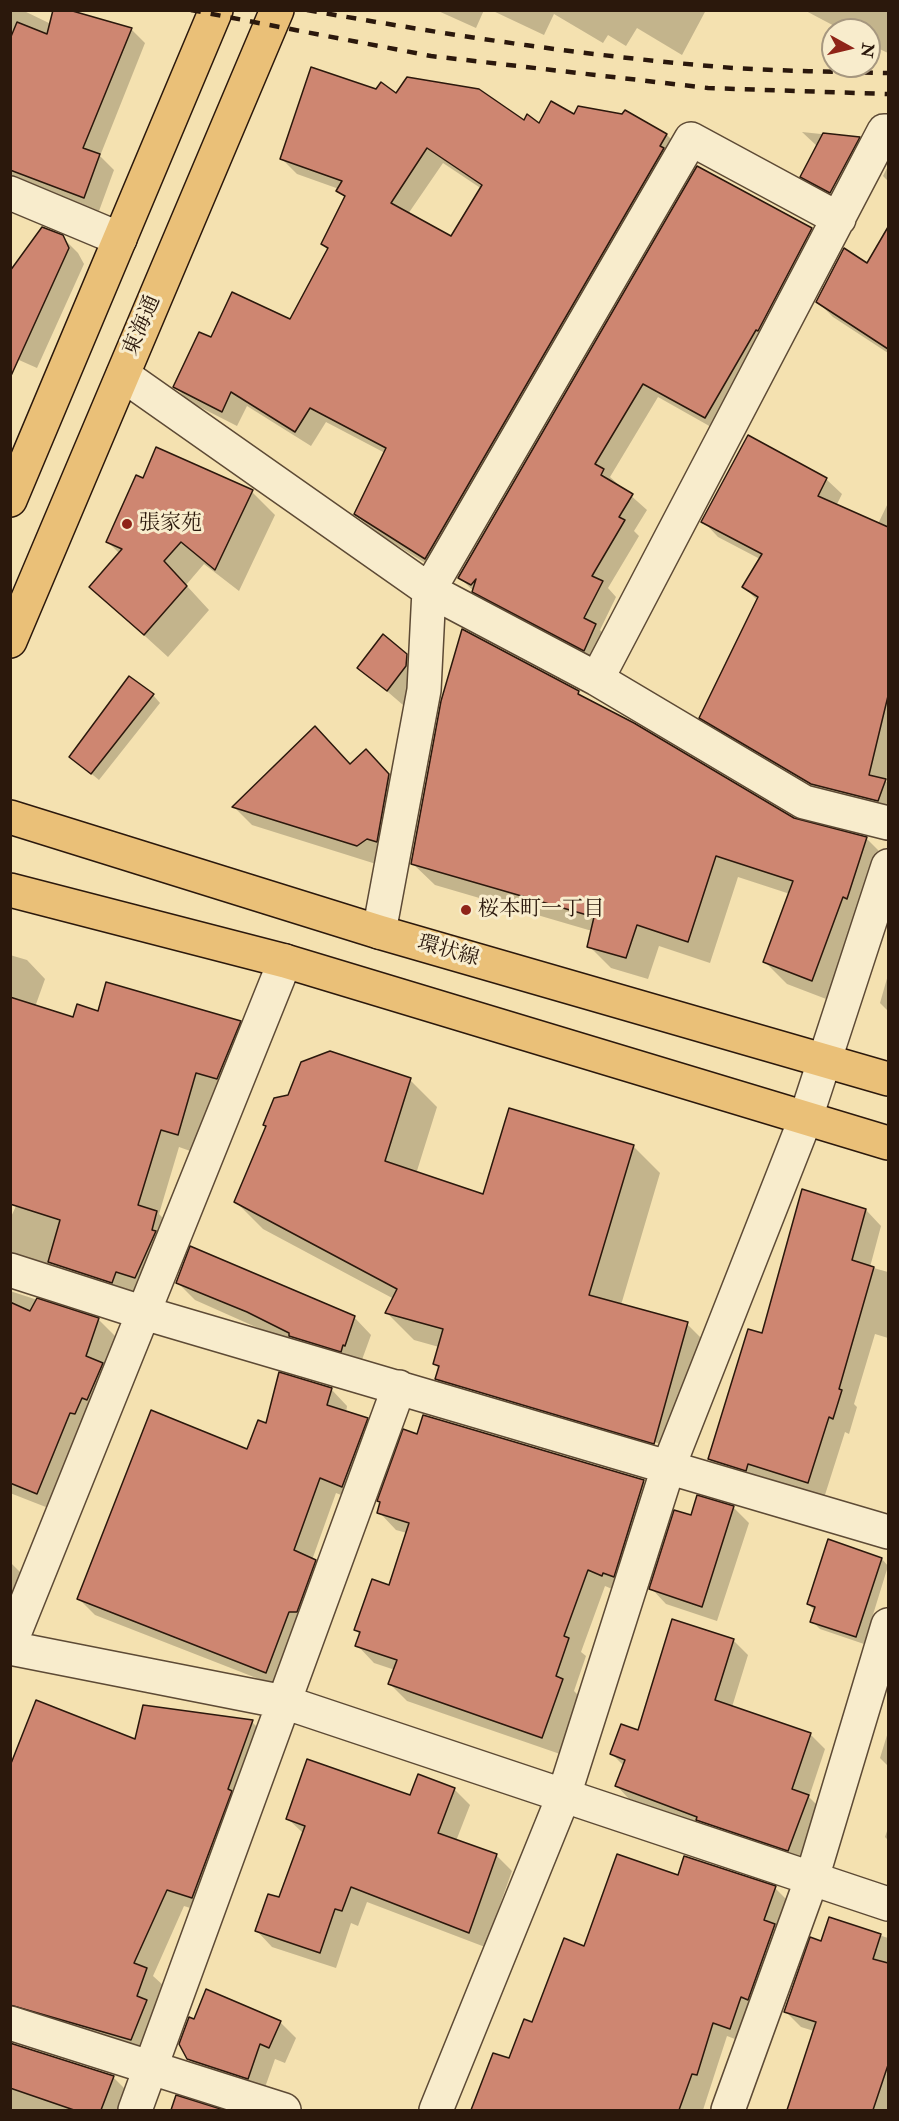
<!DOCTYPE html>
<html>
<head>
<meta charset="utf-8">
<style>
  body { margin:0 }
  #map { position:relative; width:899px; height:2121px; overflow:hidden; background:#f4e1b0; font-family:"IM FELL Double Pica",serif }
  canvas { display:block }
  .frame { position:absolute; inset:0; border:12px solid #2b180c; pointer-events:none }
  .north { position:absolute; left:821px; top:18px; width:60px; height:60px; box-sizing:border-box; background:#f8eccc; border:2px solid #a6977f; border-radius:50%; rotate:98deg; font-size:16px; font-weight:700; line-height:24px; text-align:center; color:#2b180c }
  .north::after { content:''; display:block; margin:auto; width:21px; height:27px; background:#8f2418; clip-path:polygon(50% 0,100% 100%,50% 72%,0 100%) }
</style>
</head>
<body>
<div id="map">
<canvas width="899" height="2121"></canvas>
<div class="frame"></div>
<div class="north">N</div>
</div>
<script>
const ctx = document.querySelector('canvas').getContext('2d');
ctx.lineJoin = 'round';
function fillPath(path, color) { ctx.fillStyle = color; ctx.fill(path, 'evenodd'); }
function stroke(path, color, width, dash) { ctx.strokeStyle = color; ctx.lineWidth = width; ctx.lineCap = dash ? 'butt' : 'round'; ctx.setLineDash(dash || []); ctx.stroke(path); }
function write(font, color, halo, rows, align = 'center') {
  ctx.font = font + ' "IM FELL Double Pica","Noto Serif JP",serif'; ctx.lineWidth = 6; ctx.setLineDash([]); ctx.textBaseline = 'middle'; ctx.strokeStyle = halo; ctx.fillStyle = color; for (const [text, x, y, turn = 0] of rows) {
    ctx.save(); ctx.translate(x, y); ctx.rotate((+turn || 0) * Math.PI / 180); ctx.textAlign = isNaN(turn) ? turn : align; if (halo) ctx.strokeText(text, 0, 0); ctx.fillText(text, 0, 0); ctx.restore();
  }
}
const shadow = new Path2D(`
  M10 10H22L51 24 131 29 145 43 100 156 114 170 99 211 47 192 10 187Z
  M436 10H484L476 28Z
  M491 10H706L682 55 637 28 626 46 608 35 603 43 554 14 544 35Z
  M804 10H888V53L869 44V30H842Z
  M376 91 539 125 574 116H623L625 112 667 135 682 150 441 573 371 529 356 514 385 453 326 422 311 446 247 406 237 426 190 402 175 387 212 339 291 321 328 250 322 244 346 198 339 189 297 174 282 159ZM443 163 482 189 452 238 408 214Z
  M802 132 859 138 874 153 846 207 817 192 802 176 818 147Z
  M888 166V181L883 176Z
  M783 212 811 227 826 242 720 432 658 397 610 477 647 510 634 531 639 536 608 588 616 597 600 630 610 640 599 665 489 606 460 578Z
  M888 227V353L833 317 818 302 867 265Z
  M62 237 78 253 84 264 37 368 10 356Z
  M826 479 842 494 836 506 878 524 888 503V772L886 781 888 784V815L828 800 716 733 700 717 758 601 744 587 760 559 718 537 703 521Z
  M143 480 252 492 275 515 239 591 204 564 186 585 209 610 168 657 91 587 120 554 108 542Z
  M406 655 422 671 421 682 403 705 359 667Z
  M578 692 586 700 794 820 866 838 888 860 834 1002 787 984 765 962 790 894 738 877 710 963 659 946 648 979 611 968 589 946 592 931 435 885 412 863Z
  M153 695 160 703 99 780 71 757Z
  M351 765 384 769 407 794 376 864 252 825 234 807Z
  M10 955 27 960 45 979 35 1007 74 1019 99 1013 240 1022 258 1040 235 1097 214 1091 196 1153 179 1147 159 1214 175 1231 154 1295 134 1290 131 1300 10 1282V1219L22 1193 10 1188Z
  M888 975V1011L880 1003Z
  M410 1080 437 1107 416 1174 484 1196 633 1146 660 1173 621 1305 687 1324 714 1351 681 1470 464 1406 436 1379 440 1369 434 1364 439 1347 414 1340 387 1313 394 1299 263 1229 236 1202 267 1127 265 1125ZM461 1385 661 1444V1447L461 1388Z
  M866 1210 881 1226 870 1267 888 1272V1338L875 1334 854 1404 857 1407 849 1434 845 1432 824 1498 725 1475 709 1459 763 1335Z
  M177 1282 354 1317 371 1335 359 1368 303 1348 195 1300Z
  M10 1291 99 1320 117 1338 56 1511 10 1493Z
  M331 1389 347 1406 346 1413 367 1419 383 1436 359 1502 336 1493 312 1560 331 1578 282 1688 95 1615 79 1599 248 1451 267 1425Z
  M418 1436 643 1481 660 1498 619 1592 605 1586 581 1652 586 1656 574 1691 580 1697 560 1754 407 1701 390 1684 395 1670 374 1663 357 1645 360 1635 356 1630 390 1587 407 1533 396 1530 379 1512Z
  M698 1497 734 1508 749 1523 717 1621 666 1604 651 1588 692 1517Z
  M829 1541 882 1559 888 1566 864 1644 820 1629 812 1621 815 1611 808 1604Z
  M10 1562 24 1576 10 1627Z
  M733 1640 748 1655 732 1707 810 1734 825 1749 809 1797 823 1811 803 1865 631 1801 617 1786 624 1766 612 1754 639 1732Z
  M252 1722 269 1739 209 1914 184 1906 153 1976 164 1986 148 2056 10 2032V1770L136 1741Z
  M888 1732V1766L880 1758Z
  M454 1789 470 1805 456 1841 497 1856 512 1871 485 1947 367 1902 358 1926 351 1923 336 1968 272 1947 257 1931 280 1899 304 1834 287 1818Z
  M888 1828V1840L885 1837Z
  M679 1877 775 1888 788 1901 743 2042 727 2036 703 2110H473L494 2055 509 2060 585 1948Z
  M830 1919 888 1938V2110H789L814 2031 801 2027 785 2011 822 1943Z
  M195 2021 280 2022 296 2038 285 2063 275 2059 263 2093 204 2074 188 2058Z
  M10 2044 113 2077 130 2094 124 2110H10Z
  M177 2097 217 2110H173Z`);
const building = new Path2D(`
  M53 10H69L132 28 83 148 100 154 84 198 10 170V39L17 22 47 34Z
  M311 67 376 89 381 82 396 93 407 77 479 89 524 120 527 114 539 123 551 101 574 114 578 106 622 114 625 110 667 134 660 146 664 148 425 559 354 514 386 448 310 408 295 432 231 392 222 412 173 387 199 332 211 337 232 292 290 319 328 248 321 244 345 196 336 191 342 181 280 159ZM427 148 482 185 451 236 391 203Z
  M823 133 860 137 830 193 800 177Z
  M697 166 812 228 758 331 756 330 705 418 643 384 595 464 604 469 601 475 633 494 619 517 625 520 592 576 603 581 584 618 596 624 584 651 472 592 476 579 471 585 458 578Z
  M42 227 63 235 69 248 10 378V271Z
  M888 227V349L816 302 844 248 867 263Z
  M748 435 827 478 818 496 888 527V696L869 775 886 779 878 801 811 784 699 718 758 597 742 587 762 554 701 522Z
  M156 447 253 490 215 570 181 542 164 561 187 586 144 635 89 587 122 549 106 542 136 475 143 478Z
  M462 629 579 691 578 694 634 723 794 818 867 837 847 899 843 897 812 981 763 962 793 881 716 856 688 942 637 925 626 958 587 947 594 917 411 864 441 701Z
  M383 634 407 654 406 666 387 691 357 668Z
  M129 676 154 694 91 774 69 757Z
  M315 726 350 764 366 749 389 774 377 842 367 839 357 846 232 807Z
  M106 982 241 1021 217 1079 196 1073 178 1135 161 1130 138 1205 157 1211 152 1230 156 1231 135 1278 116 1272 112 1283 48 1262 60 1220 10 1204V997L73 1017 77 1004 98 1011Z
  M330 1051 411 1078 385 1161 483 1194 509 1108 634 1145 589 1295 688 1322 654 1444 435 1379 439 1366 433 1364 443 1329 385 1313 397 1289 234 1202 266 1126 263 1125 274 1098 288 1095 301 1062Z
  M802 1189 866 1209 852 1260 874 1267 839 1389 842 1390 833 1419 829 1417 808 1483 748 1464 746 1471 708 1459 748 1329 762 1333Z
  M190 1246 355 1316 345 1346 343 1345 341 1352 289 1336V1333L247 1312 176 1283Z
  M37 1298 99 1318 86 1356 103 1363 87 1400 82 1398 75 1414 70 1413 37 1494 10 1483V1302L30 1311Z
  M279 1372 332 1388 327 1405 368 1418 342 1487 320 1478 294 1550 316 1560 297 1612H289L266 1673 77 1599 151 1410 247 1449 258 1420 266 1423Z
  M423 1415 644 1480 614 1577 603 1573 602 1576 588 1570 564 1636 569 1638 556 1676 563 1679 542 1738 388 1684 397 1660 355 1646 360 1632 354 1630 372 1579 389 1585 409 1523 377 1513 380 1502 377 1501 403 1429 417 1434Z
  M697 1495 734 1506 702 1607 649 1589 674 1510 691 1515Z
  M828 1539 882 1558 856 1637 810 1622 815 1607 807 1604Z
  M672 1619 734 1639 715 1700 811 1733 792 1789 809 1795 788 1851 696 1820 697 1817 615 1786 625 1760 610 1754 621 1724 638 1730Z
  M36 1700 135 1739 143 1705 253 1720 228 1789 232 1791 192 1898 167 1890 134 1963 147 1968 137 1996 147 2000 131 2040 10 2005V1766Z
  M307 1759 410 1795 418 1774 455 1788 438 1833 497 1854 469 1933 351 1887 342 1911 335 1909 320 1953 255 1931 268 1894 279 1897 305 1826 286 1819Z
  M617 1854 678 1875 684 1856 776 1886 764 1920 775 1924 748 2000 741 1997 730 2029 713 2023 697 2075 692 2074 679 2110H471L493 2053 509 2058 524 2019 532 2022 564 1938 584 1946Z
  M829 1917 881 1934 873 1959 888 1963V2065L873 2110H787L816 2022 784 2012 810 1937 821 1941Z
  M206 1989 281 2021 269 2048 260 2044 248 2079 187 2059 179 2044 189 2017 194 2019Z
  M10 2043 114 2076 101 2110H74L10 2088Z
  M176 2095 224 2110H171Z`);
const minor = new Path2D(`
  M10 193 120 239
  M123 375 429 590 597 679 804 802 888 823
  M597 679 884 131H888
  M379 932 424 690 429 590 691 139 839 219
  M10 1270 144 1313 888 1532
  M10 1644 285 961
  M10 1648 284 1702 888 1904
  M10 2023 284 2110
  M135 2110 399 1387
  M436 2110 564 1795 668 1468 805 1120 888 866
  M728 2110 812 1878 888 1625`);
const primary = new Path2D(`
  M10 500 216 10
  M10 641 277 10
  M10 817 379 932 888 1079
  M10 890 285 961 888 1143`);
const rail = new Path2D(`
  M191 10 431 56 708 88 888 94
  M307 10C448 35 591 57 734 68 785 71 837 72 888 73`);
const markers = [
  [127,524,6,"#8f2418"],
  [466,910,6,"#8f2418"]
];
const streetNames = [
  ["東海通",143,326,-67],
  ["環状線",448,952,16]
];
const poiNames = [
  ["張家苑",139,524],
  ["桜本町一丁目",478,910]
];
fillPath(shadow, '#0003');
fillPath(building, '#ce8671');
stroke(building, '#2b180c', 1.5);
stroke(minor, '#5d4a35', 36);
stroke(primary, '#2b180c', 36);
stroke(minor, '#f8eccc', 33);
stroke(primary, '#eac078', 33);
stroke(rail, '#2b180c', 4.5, [10, 10]);
for (const [x, y, r, color] of markers) { const dot = new Path2D(); dot.arc(x, y, r, 0, 2 * Math.PI); ctx.fillStyle = color; ctx.fill(dot); stroke(dot, '#f8eccc', 2); }
write('21px', '#2b180c', '#f8eccc', streetNames);
write('21px', '#2b180c', '#f8eccc', poiNames, 'left');
</script>
</body>
</html>
